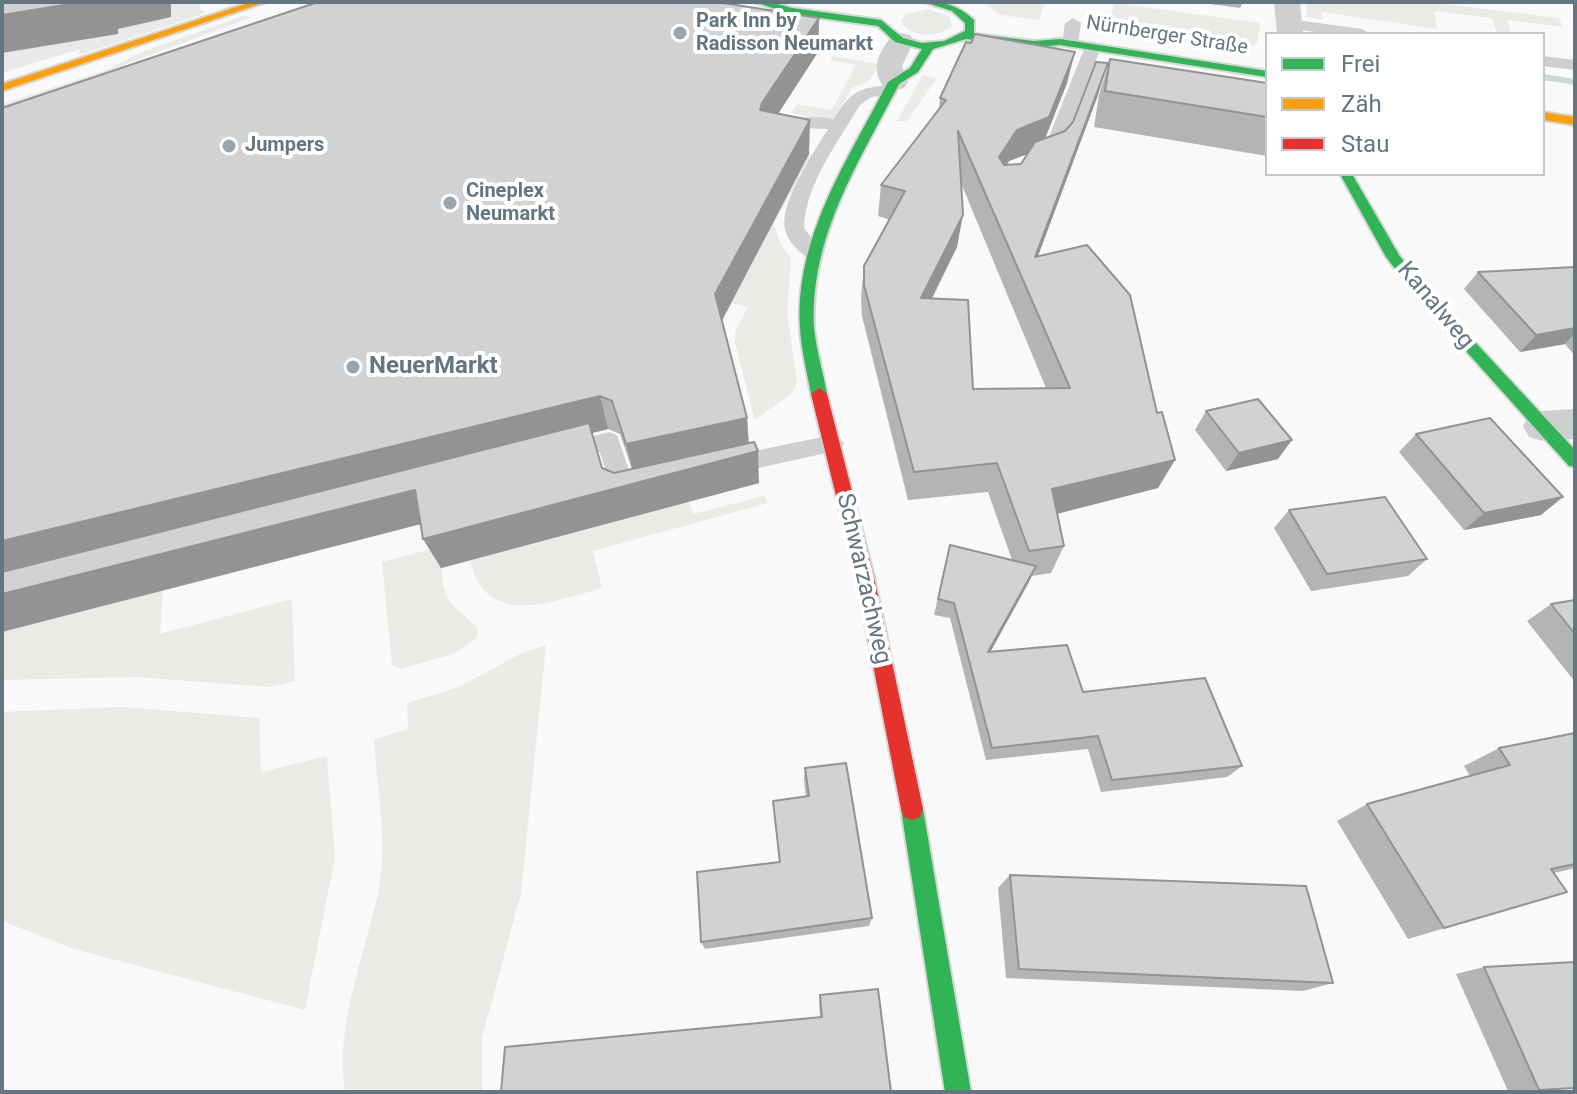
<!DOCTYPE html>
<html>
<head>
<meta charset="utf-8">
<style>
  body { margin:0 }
  #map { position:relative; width:1577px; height:1094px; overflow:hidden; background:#f9f9f9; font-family:Roboto,sans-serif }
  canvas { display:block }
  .frame { position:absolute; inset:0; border:4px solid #657683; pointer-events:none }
  .legend { position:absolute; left:1265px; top:32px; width:280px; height:144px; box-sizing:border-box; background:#fff; border:2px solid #c1c8cd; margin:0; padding:10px 14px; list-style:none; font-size:24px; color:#657683 }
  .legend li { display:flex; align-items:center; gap:16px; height:40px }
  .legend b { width:40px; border:2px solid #c1c8cd }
</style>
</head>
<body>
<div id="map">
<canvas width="1577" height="1094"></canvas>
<div class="frame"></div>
<ul class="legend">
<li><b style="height:10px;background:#30b455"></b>Frei</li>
<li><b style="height:10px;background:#ff9f0a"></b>Zäh</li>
<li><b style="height:10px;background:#e5322d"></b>Stau</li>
</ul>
</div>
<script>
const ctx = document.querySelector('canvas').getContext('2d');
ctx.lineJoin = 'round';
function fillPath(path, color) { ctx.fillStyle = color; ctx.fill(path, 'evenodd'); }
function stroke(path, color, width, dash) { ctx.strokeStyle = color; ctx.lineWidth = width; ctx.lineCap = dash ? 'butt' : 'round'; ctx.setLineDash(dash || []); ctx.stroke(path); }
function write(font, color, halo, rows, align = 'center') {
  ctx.font = font + ' Roboto,sans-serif'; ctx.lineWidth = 8; ctx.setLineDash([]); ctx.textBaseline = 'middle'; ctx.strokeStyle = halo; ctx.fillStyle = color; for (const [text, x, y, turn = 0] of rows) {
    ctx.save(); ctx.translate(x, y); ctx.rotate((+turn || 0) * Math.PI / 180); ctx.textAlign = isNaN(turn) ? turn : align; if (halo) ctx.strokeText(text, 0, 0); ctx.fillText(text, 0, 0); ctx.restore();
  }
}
const built = new Path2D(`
  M200 2V9L206 13 79 55 80 49 2 73V3Z`);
const green = new Path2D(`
  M981 2H1045L1039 20 1001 15Z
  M1306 2H1426L1559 18 1563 27 1507 20 1511 34H1497L1492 18 1434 11 1437 29 1322 12 1321 20 1307 16Z
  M1114 3 1260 23 1257 43 1250 48 1237 49 1107 30Z
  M929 9 950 17 952 26C938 38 910 39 901 21L906 14Z
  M246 15 250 18C167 48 86 81 2 109V104L106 70 144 51Z
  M832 56 879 64 869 81 852 88 834 121 791 113 797 104 832 110 856 65 830 60Z
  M923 75 937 78 907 121H897Z
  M779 148 812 155 774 224 780 243 791 259 787 312 797 382 793 392 755 420 735 342V332L748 307 732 303 718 328Z
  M753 464 759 483 689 501 693 514 764 496 768 503 593 551 602 588C555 601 486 630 470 561L442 568C442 608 456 604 478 629L477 638 453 654 400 669 392 665 382 562Z
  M163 590 160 634 292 599 295 681 270 687 137 677 2 680V632Z
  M546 645 521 893 482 1038V1092H345C335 1027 362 961 377 899 389 849 377 790 374 739L408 729 407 703 459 687 520 654Z
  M122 707 259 718 261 772 327 756 335 857 305 1010 74 949 2 921V712Z`);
const stream = new Path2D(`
  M1543 74 1575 79V85L1543 80Z`);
const lane = new Path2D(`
  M1073 18 1081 23 1078 43 1070 48 1062 43 1065 23Z
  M1289 19 1362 29 1370 34H1328L1284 27V21Z
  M1093 42 1101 47 1061 152 1046 164H1034L1031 160 1044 149 1085 47Z
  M1543 56 1575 60V70L1543 66Z
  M890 85 896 86 898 90 896 94 871 97 860 105C839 141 805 184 804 228L823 252 820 257H806C798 250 789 243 786 232 776 207 815 151 828 129L801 128 779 138 770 133C787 114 812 116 834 119 851 91 858 88 890 85Z
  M609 432 617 435 632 479 646 480 649 487 646 494 623 501 614 498 600 452 561 463 552 461 549 454 552 447Z
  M832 435 840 438 844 444 840 450 726 475 717 473 714 466 717 459 726 457Z`);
const street = new Path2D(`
  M1274 2H1300L1303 34H1277Z
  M901 33 910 35 914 41 902 66 908 82 904 88 894 90 884 88C870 67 878 55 892 35Z
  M1575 409V439L1543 441 1529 437 1523 426 1529 415 1543 411Z`);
const fast = new Path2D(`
  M754 2H770L792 8 881 20 903 38 922 43 944 41 965 31V23L952 11 924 2C945 2 958 5 974 20V34L1034 41 1060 39 1267 71V77L1060 45 1034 47 966 39 933 49 918 72 899 84C859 163 810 235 814 327 816 349 823 372 827 394L819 400 811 394C807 372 801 349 800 327 795 236 848 160 888 82L910 68 922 49 895 42 878 26 791 14Z
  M1340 174H1352L1399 255 1424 287 1575 450V467L1569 466 1414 293 1386 257Z
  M912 798 920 801 923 809 971 1092H945L901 809 904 801Z`);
const slow = new Path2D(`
  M251 2H266L2 91V84Z
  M1543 112 1575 117V125L1543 120Z`);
const jam = new Path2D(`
  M819 388 827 394 874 577 923 809 920 817 912 820 904 817 901 809 856 577 811 394Z`);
const wall = new Path2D(`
  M1194 2H1243L1240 8Z
  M819 18 818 52 778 114 809 154 722 320 747 418 749 443 759 483 441 568 421 524ZM608 429 620 434 632 469 614 473 602 468 592 433Z
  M1110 59 1267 83V156L1094 127 1099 95Z
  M1067 83 1045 138 1065 131 1098 95 1038 256 1158 488 1057 513 1064 546 1051 573 1032 576 990 652 1083 692 1242 766 1227 777 1101 792 1088 749 986 760 950 618 934 615 950 545 1012 560 988 492 908 500 862 316 861 298 864 266 890 220 878 216 881 185 939 109 940 98ZM1027 154 1021 164 1007 165 1009 161ZM961 183 1046 388 973 389 932 299 957 247Z
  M1575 267V356L1565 344 1520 352 1464 289 1478 272Z
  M1206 411 1278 459 1226 471 1195 430Z
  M1416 434 1541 515 1464 530 1399 452Z
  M1289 510 1427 559 1408 576 1311 591 1274 528Z
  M1575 600V682L1527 621 1551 604Z
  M1575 733V868L1554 873 1567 892 1408 939 1337 821 1367 804 1470 776 1464 766 1499 748Z
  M805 768 872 918 869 926 705 949 701 942 779 862 773 801 806 797 804 780Z
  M1010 875 1333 983 1303 991 1006 978 998 888Z
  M1484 967 1575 1088 1508 1091 1456 974Z
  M820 995 891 1092 820 1017 819 1001Z`);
const shadedWall = new Path2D(`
  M83 2H171V17L118 29V34L2 53V15Z
  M819 18 818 52 763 137 760 110 762 103Z
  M1075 52 1067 83 1041 149 1009 161 992 188 999 157 1017 130Z
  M1108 63 1098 95 1026 288 1035 257Z
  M810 120 809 154 718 328 715 294Z
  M963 215 957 247 916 329 921 298Z
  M1575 328V333L1565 344 1520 352 1536 335Z
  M600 396 608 429 2 581V541Z
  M747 418 749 450 634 476 626 444Z
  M1292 440 1278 459 1226 471 1239 453Z
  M758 451 759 483 441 568 423 539Z
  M1175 460 1158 488 1041 518 1052 489Z
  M415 490 433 521 2 632V594Z
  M1563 497 1541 515 1464 530 1484 513Z
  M1036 566 1029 582 982 667 988 652Z`);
const building = new Path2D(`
  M2 2H83L2 15Z
  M318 2H717L819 18 762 103 760 110 810 120 715 294 747 418 626 444 612 401 600 396 2 541V108Z
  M975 34 1075 52 1049 117 1017 130 999 157 1004 165 1021 164 1035 142 1065 131 1073 122 1096 62 1108 63 1035 257 1087 245 1130 295 1157 413 1162 412 1175 460 1052 489 1064 546 1029 551 997 463 914 472 864 285V266L905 191 881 185 946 100 940 98 966 42 971 43ZM958 131 1070 388 973 389 968 300 921 298 963 215Z
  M1110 59 1267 83V117L1105 91Z
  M1575 267V328L1536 335 1478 272Z
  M1258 399 1292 440 1239 453 1206 411Z
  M1490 418 1563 497 1484 513 1416 434Z
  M589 423 602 468 614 473 754 442 758 451 423 539 415 490 2 594V572Z
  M1385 497 1427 559 1327 574 1289 510Z
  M950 545 1036 566 988 652 1067 645 1083 692 1205 678 1242 766 1112 780 1098 736 992 748 954 603 938 599Z
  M1575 600V634L1551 604Z
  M1575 733V864L1551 869 1567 892 1444 928 1367 804 1510 765 1499 748Z
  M846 763 872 918 701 942 697 872 780 862 773 801 809 796 805 768Z
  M1010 875 1306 886 1333 983 1019 969Z
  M1575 962V1088L1539 1090 1484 967Z
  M878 989 891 1092H501L505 1047 822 1017 820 995Z`);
const markers = [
  [680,33,8,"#99a4ac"],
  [229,146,8,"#99a4ac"],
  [450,203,8,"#99a4ac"],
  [353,367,8,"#99a4ac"]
];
const farPoinames = [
  ["Park Inn by",696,22],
  ["Radisson Neumarkt",696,45],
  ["Jumpers",245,146],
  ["Cineplex",466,192],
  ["Neumarkt",466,215]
];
const farStreetnames = [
  ["Nürnberger Straße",1167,36,9]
];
const streetNames = [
  ["Kanalweg",1435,306,50],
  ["Schwarzachweg",863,579,77]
];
const poiNames = [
  ["NeuerMarkt",369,367]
];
fillPath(built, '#e8e9e9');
fillPath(green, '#e8ebe6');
fillPath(stream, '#ced6d9');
stroke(fast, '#d5d6d7', 4);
stroke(slow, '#d5d6d7', 4);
stroke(jam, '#d5d6d7', 4);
fillPath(lane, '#cecfd0');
fillPath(street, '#cecfd0');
fillPath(fast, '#30b455');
fillPath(slow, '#ff9f0a');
fillPath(jam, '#e5322d');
fillPath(wall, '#b3b5b5');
fillPath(shadedWall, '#929394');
fillPath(building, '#d0d2d3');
stroke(building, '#929394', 2);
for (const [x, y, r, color] of markers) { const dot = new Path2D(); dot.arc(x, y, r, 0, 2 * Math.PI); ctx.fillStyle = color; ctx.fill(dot); stroke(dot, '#fff', 3); }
write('bold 20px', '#657683', '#fff', farPoinames, 'left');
write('20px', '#657683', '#fff', farStreetnames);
write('24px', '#657683', '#fff', streetNames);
write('bold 24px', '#657683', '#fff', poiNames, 'left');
</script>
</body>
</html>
